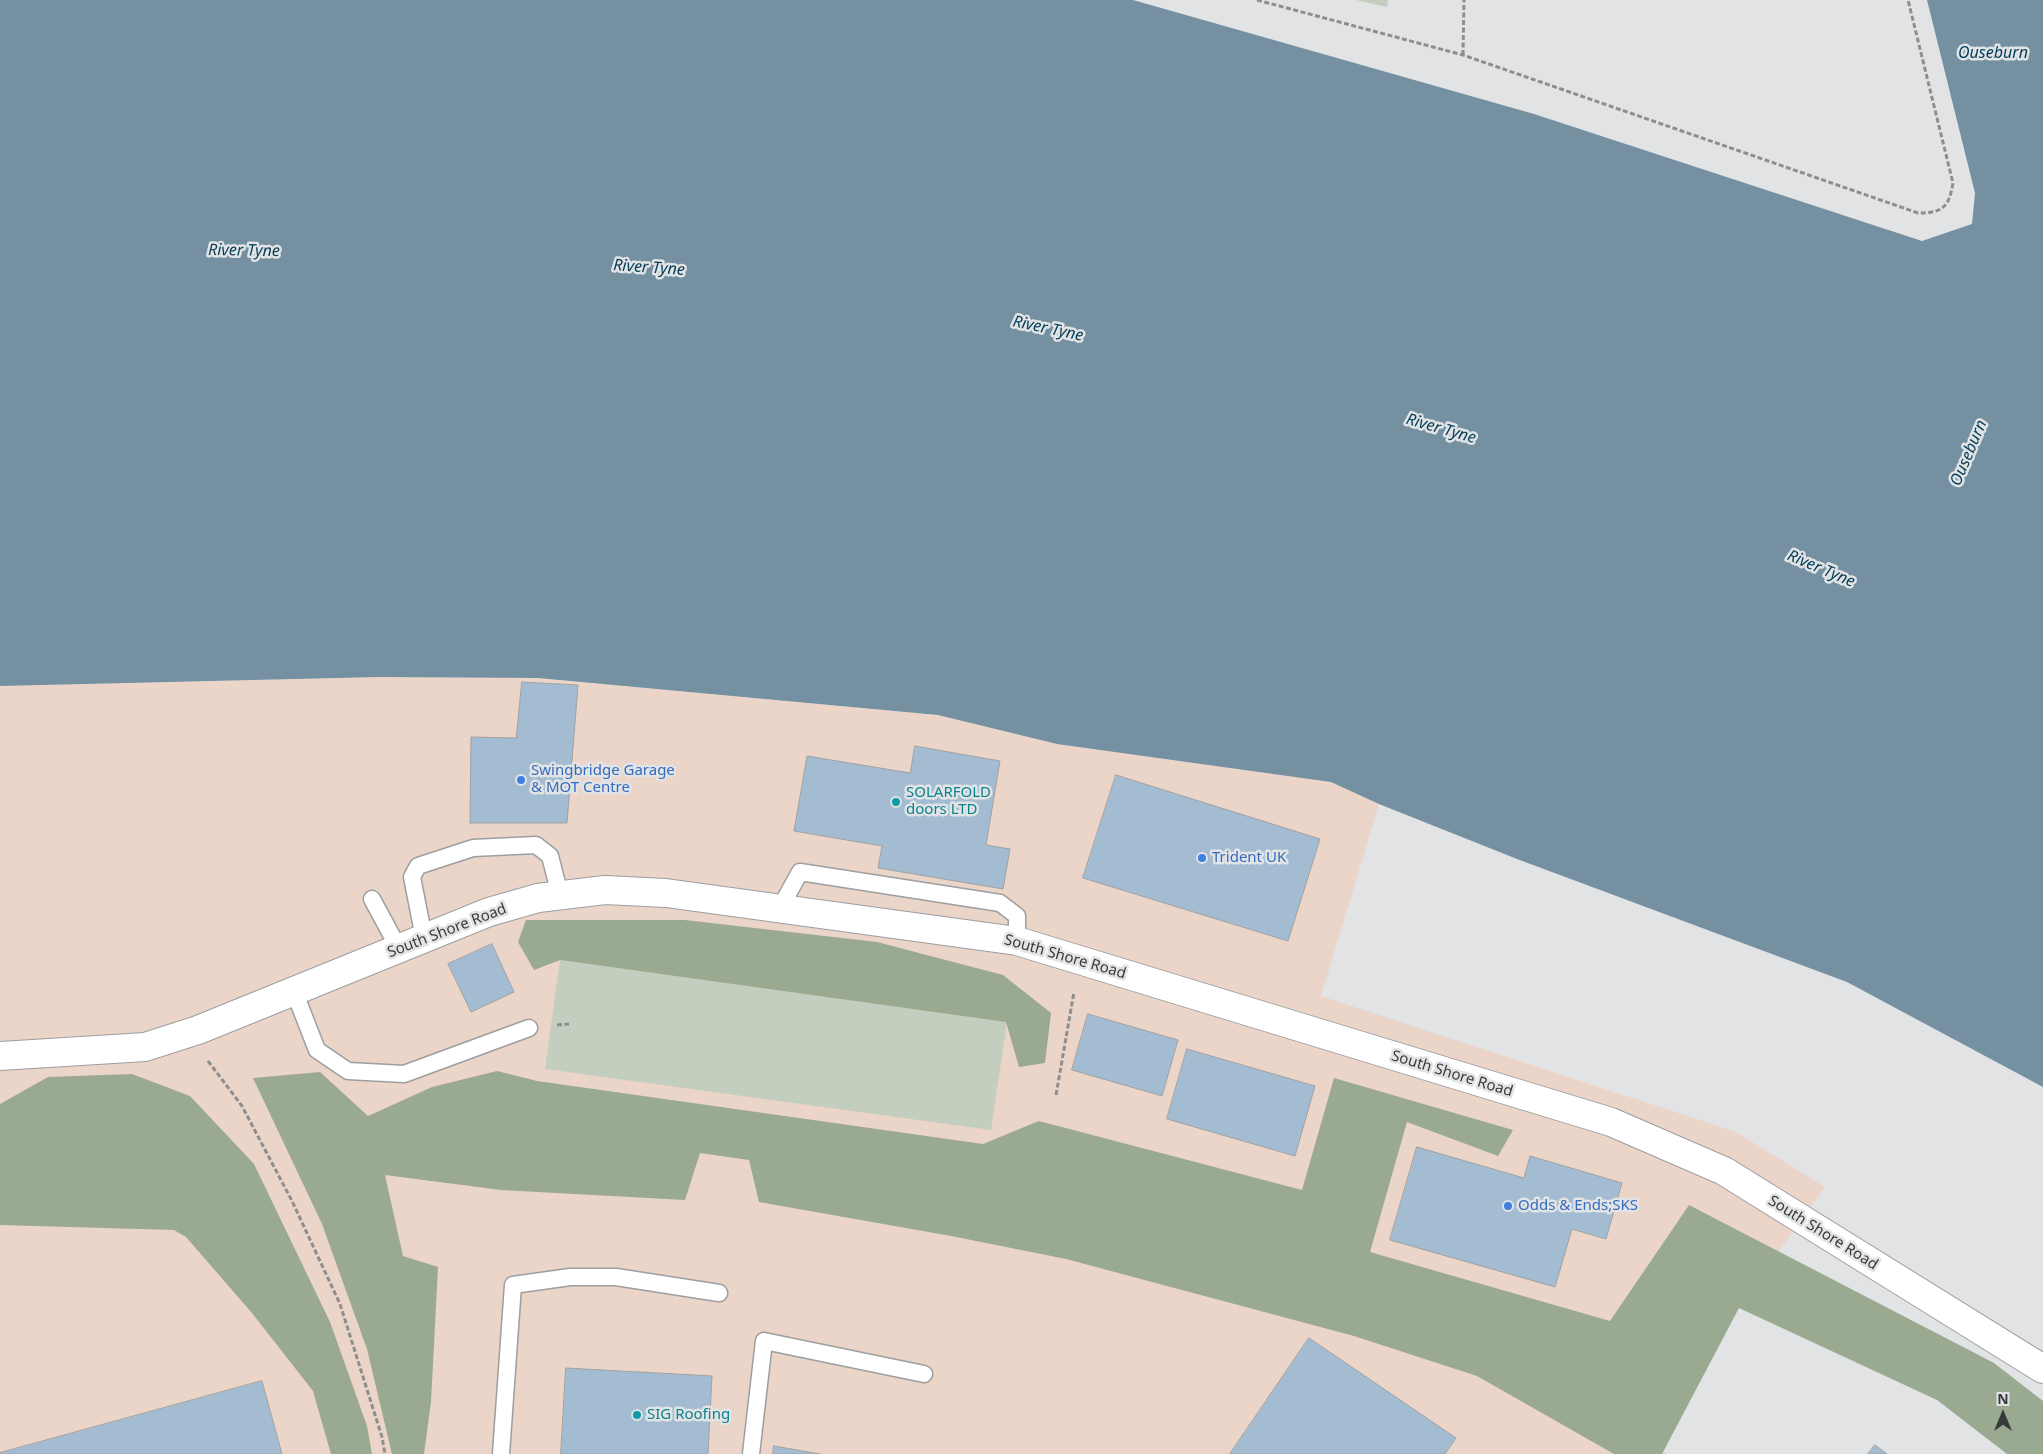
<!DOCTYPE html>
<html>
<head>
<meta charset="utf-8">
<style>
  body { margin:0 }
  #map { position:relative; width:2043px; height:1454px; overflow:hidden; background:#e1e3e5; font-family:"Noto Sans",sans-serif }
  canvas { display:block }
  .north { position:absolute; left:1978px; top:1389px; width:50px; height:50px; -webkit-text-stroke:4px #e1e3e5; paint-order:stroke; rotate:0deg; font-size:14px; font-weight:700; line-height:20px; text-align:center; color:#393a3b }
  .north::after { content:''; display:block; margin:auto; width:18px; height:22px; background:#393a3b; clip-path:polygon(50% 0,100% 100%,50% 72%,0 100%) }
</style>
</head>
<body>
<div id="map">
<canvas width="2043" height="1454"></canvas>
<div class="north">N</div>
</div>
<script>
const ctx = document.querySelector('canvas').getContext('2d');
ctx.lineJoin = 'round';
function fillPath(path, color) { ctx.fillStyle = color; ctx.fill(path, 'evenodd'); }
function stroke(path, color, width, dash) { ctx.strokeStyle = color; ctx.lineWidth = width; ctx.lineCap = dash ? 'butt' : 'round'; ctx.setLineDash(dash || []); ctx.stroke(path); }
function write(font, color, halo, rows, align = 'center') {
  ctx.font = font + ' "Noto Sans",sans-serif'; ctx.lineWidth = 5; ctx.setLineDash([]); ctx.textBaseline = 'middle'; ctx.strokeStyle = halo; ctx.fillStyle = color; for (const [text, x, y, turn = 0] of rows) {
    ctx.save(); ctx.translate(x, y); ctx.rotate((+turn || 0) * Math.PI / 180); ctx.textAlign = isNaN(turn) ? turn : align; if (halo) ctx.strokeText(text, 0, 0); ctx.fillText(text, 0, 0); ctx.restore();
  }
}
const commercial = new Path2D(`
  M379 677 538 678 938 715 1057 744 1331 782 1379 804 1321 996 1736 1132 1825 1187 1644 1438 1667 1454H0V686Z`);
const green = new Path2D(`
  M1356 0H1388L1387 7Z
  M560 960 1007 1022 991 1130 545 1069Z`);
const forest = new Path2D(`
  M526 920H685L877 942 1003 975 1051 1013 1045 1063 1019 1067 1006 1022 560 960 534 970 518 942Z
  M497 1071 537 1081 983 1144 1039 1121 1302 1190 1334 1078 1513 1130 1498 1156 1407 1122 1370 1252 1610 1321 1689 1205 1994 1363 2043 1401V1454H2007L1937 1400 1739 1308 1662 1454H1614L1477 1376 1354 1336 1066 1259 951 1236 759 1202 749 1160 700 1153 685 1200 501 1190 385 1175 403 1256 438 1267 431 1402 424 1454H392L367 1349 322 1224 253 1078 320 1072 368 1116 432 1087Z
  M132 1074 190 1096 254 1164 330 1322 367 1426 372 1454H331L313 1391 252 1313 186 1237 174 1230 0 1225V1104L48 1077Z`);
const water = new Path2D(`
  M0 0H1133L1534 114 1922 241 1972 224 1975 193 1927 0H2043V1087L1847 982 1517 859 1379 804 1331 782 1057 744 938 715 538 678 379 677 0 686Z`);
const building = new Path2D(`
  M522 682 578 685 567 823H470L471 737 516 738Z
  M915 746 1000 761 986 845 1010 849 1003 889 878 868 882 846 794 831 807 756 910 773Z
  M1116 775 1320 839 1288 941 1083 878Z
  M492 944 514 992 471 1012 448 964Z
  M1088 1014 1178 1040 1162 1096 1072 1070Z
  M1187 1049 1315 1086 1295 1156 1167 1119Z
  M1417 1147 1524 1178 1530 1156 1622 1183 1606 1239 1572 1229 1555 1287 1390 1240Z
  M1309 1338 1456 1438 1445 1454H1230Z
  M566 1368 712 1376 708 1454H561Z
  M262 1381 282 1454H0V1453Z
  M1875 1445 1887 1454H1868Z
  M774 1446 820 1454H773Z`);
const path = new Path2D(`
  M1257 0 1463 55 1918 213C1943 213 1949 207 1953 183L1908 0
  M1463 55 1464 0
  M557 1025 569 1024
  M208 1061 242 1106 292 1201 340 1304 382 1437 385 1454
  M1056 1095 1074 992`);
const service = new Path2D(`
  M372 899 399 949
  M780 908 800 872 1000 903 1017 916V941
  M424 938 412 877 418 866 473 848 536 845 550 856 560 895
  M294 991 317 1050 348 1071 404 1074 529 1028
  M501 1454 513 1285 570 1277H616L719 1293
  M751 1454 764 1341 924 1374`);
const minor = new Path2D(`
  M0 1056 145 1047 198 1030 489 912 538 898 605 890 666 893 1017 941 1611 1122 1724 1171 2043 1369`);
const markers = [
  [521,780,5,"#3f7fe0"],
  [896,802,5,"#0f9aa8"],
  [1202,858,5,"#3f7fe0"],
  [1508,1206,5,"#3f7fe0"],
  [637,1415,5,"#0f9aa8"]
];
const shopNames = [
  ["Swingbridge Garage",531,771],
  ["& MOT Centre",531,788],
  ["Trident UK",1212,858],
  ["Odds & Ends;SKS",1518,1206]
];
const cultureNames = [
  ["SOLARFOLD",906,793],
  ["doors LTD",906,810],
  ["SIG Roofing",647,1415]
];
const streetNames = [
  ["South Shore Road",447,931,-21],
  ["South Shore Road",1065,957,16],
  ["South Shore Road",1452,1074,17],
  ["South Shore Road",1823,1233,32]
];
const waterNames = [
  ["Ouseburn",1993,53],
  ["River Tyne",244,251,1],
  ["River Tyne",649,268,4],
  ["River Tyne",1048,329,12],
  ["River Tyne",1441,429,16],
  ["Ouseburn",1969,453,-67],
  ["River Tyne",1821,569,23]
];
fillPath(commercial, '#ebd4c8');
fillPath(green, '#c4cebf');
fillPath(forest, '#99aa91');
fillPath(water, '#7490a1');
fillPath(building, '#a4bcd1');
stroke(building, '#a0a2a4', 1);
stroke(service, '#9c9ea0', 19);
stroke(minor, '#9c9ea0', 30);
stroke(path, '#8d8e90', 3, [5, 2.5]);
stroke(service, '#fff', 16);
stroke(minor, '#fff', 28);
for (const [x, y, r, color] of markers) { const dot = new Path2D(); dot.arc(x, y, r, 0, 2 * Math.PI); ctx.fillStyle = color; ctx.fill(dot); stroke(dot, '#e1e3e5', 2); }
write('15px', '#366cbe', '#e1e3e5', shopNames, 'left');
write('15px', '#0d838f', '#e1e3e5', cultureNames, 'left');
write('15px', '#393a3b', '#e1e3e5', streetNames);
write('italic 16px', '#033d57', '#e1e3e5', waterNames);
</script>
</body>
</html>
